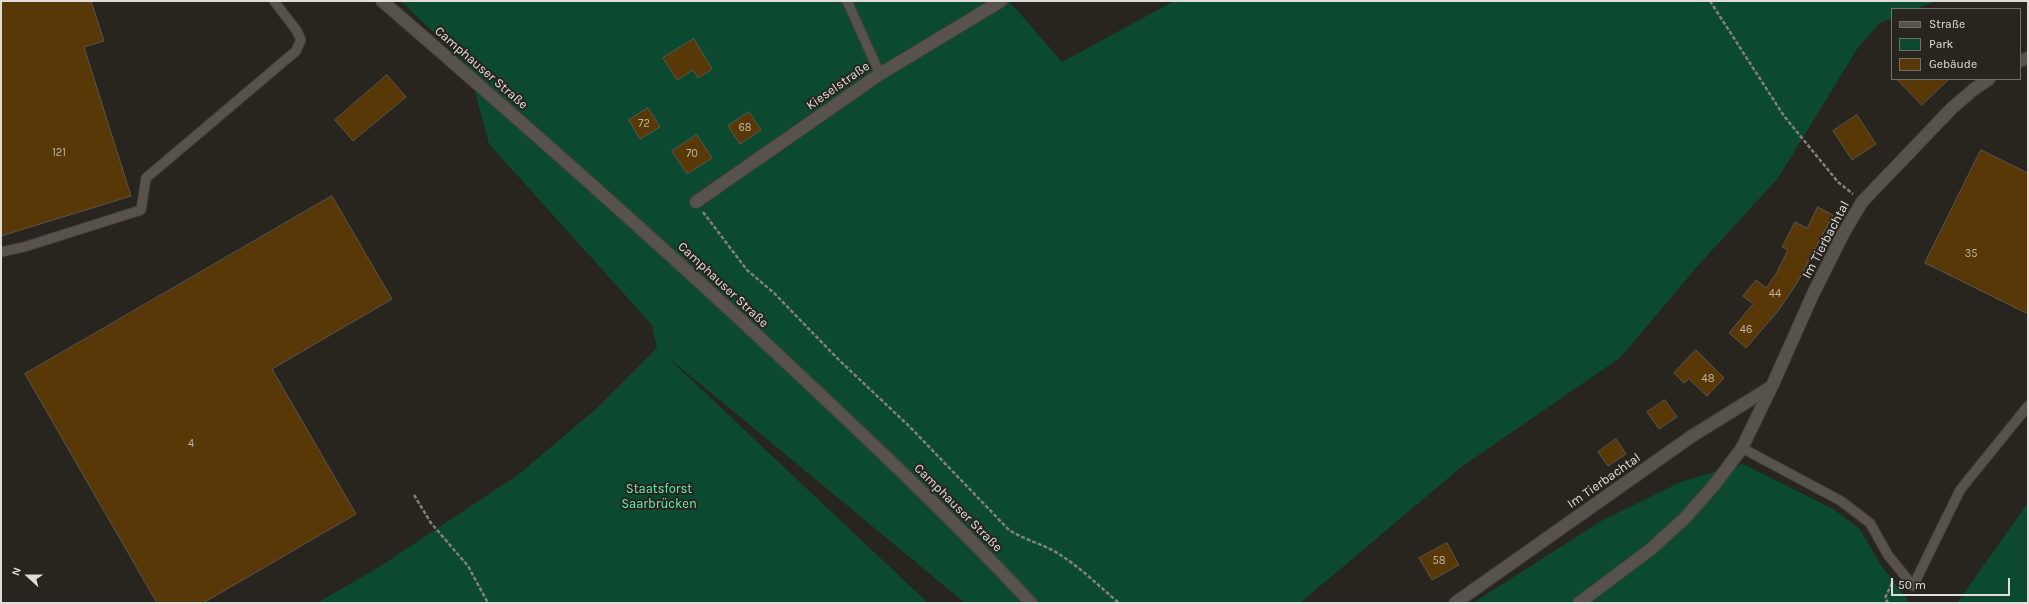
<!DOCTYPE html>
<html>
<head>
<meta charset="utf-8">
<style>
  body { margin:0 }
  #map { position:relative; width:2029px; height:604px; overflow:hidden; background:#28241e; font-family:Karla,sans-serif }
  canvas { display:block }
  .frame { position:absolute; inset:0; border:2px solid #e1deda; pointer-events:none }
  .legend { position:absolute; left:1891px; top:8px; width:130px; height:72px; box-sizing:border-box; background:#28241e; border:1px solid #726e69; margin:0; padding:5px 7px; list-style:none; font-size:12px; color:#e1deda }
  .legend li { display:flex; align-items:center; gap:8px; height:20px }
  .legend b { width:20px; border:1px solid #726e69 }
  .north { position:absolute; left:8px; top:556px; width:40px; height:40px; -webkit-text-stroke:3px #28241e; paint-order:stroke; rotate:291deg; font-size:11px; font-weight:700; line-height:16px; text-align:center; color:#e1deda }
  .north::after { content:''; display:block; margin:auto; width:14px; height:18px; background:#e1deda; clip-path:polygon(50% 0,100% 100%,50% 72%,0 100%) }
  .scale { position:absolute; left:1891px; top:578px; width:119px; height:18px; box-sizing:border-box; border:2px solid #e1deda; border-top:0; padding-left:5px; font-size:12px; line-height:14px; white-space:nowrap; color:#e1deda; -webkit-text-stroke:3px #28241e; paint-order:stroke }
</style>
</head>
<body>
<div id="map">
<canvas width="2029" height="604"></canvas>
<div class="frame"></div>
<ul class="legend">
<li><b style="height:5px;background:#57524b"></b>Straße</li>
<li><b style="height:11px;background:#0b4a31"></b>Park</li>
<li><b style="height:11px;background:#583807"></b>Gebäude</li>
</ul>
<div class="north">N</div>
<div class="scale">50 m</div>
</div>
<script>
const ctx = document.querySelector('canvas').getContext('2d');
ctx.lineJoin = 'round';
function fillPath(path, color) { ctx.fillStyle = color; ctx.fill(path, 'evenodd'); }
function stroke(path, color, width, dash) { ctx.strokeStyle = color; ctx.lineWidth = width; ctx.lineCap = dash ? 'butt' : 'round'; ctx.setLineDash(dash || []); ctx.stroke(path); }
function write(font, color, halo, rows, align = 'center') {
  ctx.font = font + ' Karla,sans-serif'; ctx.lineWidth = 4; ctx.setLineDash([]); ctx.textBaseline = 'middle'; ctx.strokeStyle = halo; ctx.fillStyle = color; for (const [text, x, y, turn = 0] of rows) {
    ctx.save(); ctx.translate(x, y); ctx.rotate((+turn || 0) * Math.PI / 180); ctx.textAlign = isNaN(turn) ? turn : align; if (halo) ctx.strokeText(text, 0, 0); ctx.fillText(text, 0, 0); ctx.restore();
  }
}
const green = new Path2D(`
  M401 1H1009L1062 62 1174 1H1936L1916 9H1892V18L1880 23 1859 46 1778 178 1695 269 1621 357 1460 468 1300 603H965L664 354 928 603H317L376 569 519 474 596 409 657 348 652 325 489 144 468 66Z
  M1743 464 1833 509 1859 528 1881 565 1910 603H1473L1601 521 1683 481Z
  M2028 503V603H1957Z`);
const building = new Path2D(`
  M1 1H91L104 41 84 47 131 196 1 236Z
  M694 39 712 69 698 78 693 70 677 80 663 58Z
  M387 75 406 97 353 141 335 120Z
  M1897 79H1949L1922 105Z
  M648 108 660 127 640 139 629 120Z
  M749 112 761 130 740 144 728 126Z
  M1857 115 1876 144 1852 160 1833 131Z
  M697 135 712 158 687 174 672 151Z
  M1981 150 2028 173V314L1925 263Z
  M332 196 392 299 272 369 356 514 203 603H157L25 374Z
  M1818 207 1833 215 1797 283 1778 311 1746 348 1729 333 1753 304 1743 296 1756 280 1766 288 1776 274 1788 250 1782 247 1795 222 1807 228Z
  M1696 350 1724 378 1707 396 1689 379 1684 383 1674 373Z
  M1665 400 1677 417 1659 429 1647 412Z
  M1616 439 1626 454 1608 466 1598 452Z
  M1447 543 1459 565 1432 580 1419 558Z`);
const path = new Path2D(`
  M1710 1 1784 116 1838 182 1853 194
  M703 212 747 270 774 293 839 360 910 427 1009 530C1025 540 1043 544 1059 554 1080 567 1100 587 1119 603
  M414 495 431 523 468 566 488 603
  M1888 603 1885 598 1893 581`);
const service = new Path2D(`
  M847 1 880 74
  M1 252 24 247 141 210 146 178 296 51 301 40 297 31 274 1
  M1742 448 1841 501 1870 523 1888 555 1913 586 1960 490 2028 406`);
const minor = new Path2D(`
  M2020 61 2028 58
  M696 202 880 74 1001 1
  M1455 603 1692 436 1771 387
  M1579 603 1651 549 1685 518 1715 484 1742 448 1772 386 1813 294 1843 234 1862 202 1952 108 1973 90 1989 79`);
const tertiary = new Path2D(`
  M382 1C520 120 657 241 790 366 872 443 954 520 1031 603`);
const numberNames = [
  ["72",644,124],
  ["68",745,128],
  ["121",59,153],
  ["70",692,154],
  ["35",1971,254],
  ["44",1775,294],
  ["46",1746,330],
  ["48",1708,379],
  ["4",191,444],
  ["58",1439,561]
];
const streetNames = [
  ["Camphauser Straße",481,68,41],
  ["Kieselstraße",838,86,-35],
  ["Im Tierbachtal",1826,240,-62],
  ["Camphauser Straße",723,285,43],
  ["Im Tierbachtal",1604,481,-35],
  ["Camphauser Straße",958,508,45]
];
const parkNames = [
  ["Staatsforst",659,489],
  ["Saarbrücken",659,504]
];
fillPath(green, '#0b4a31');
fillPath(building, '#583807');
stroke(building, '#5b554e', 1);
stroke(service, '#43403a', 11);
stroke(minor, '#43403a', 14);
stroke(tertiary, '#43403a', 14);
stroke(path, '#83807b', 2.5, [4, 2]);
stroke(service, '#57524b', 9);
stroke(minor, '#57524b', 12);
stroke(tertiary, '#57524b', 12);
write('11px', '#bfb4a5', null, numberNames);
write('13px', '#e1deda', '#28241e', streetNames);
write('13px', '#62f2b1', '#28241e', parkNames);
</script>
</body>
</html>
